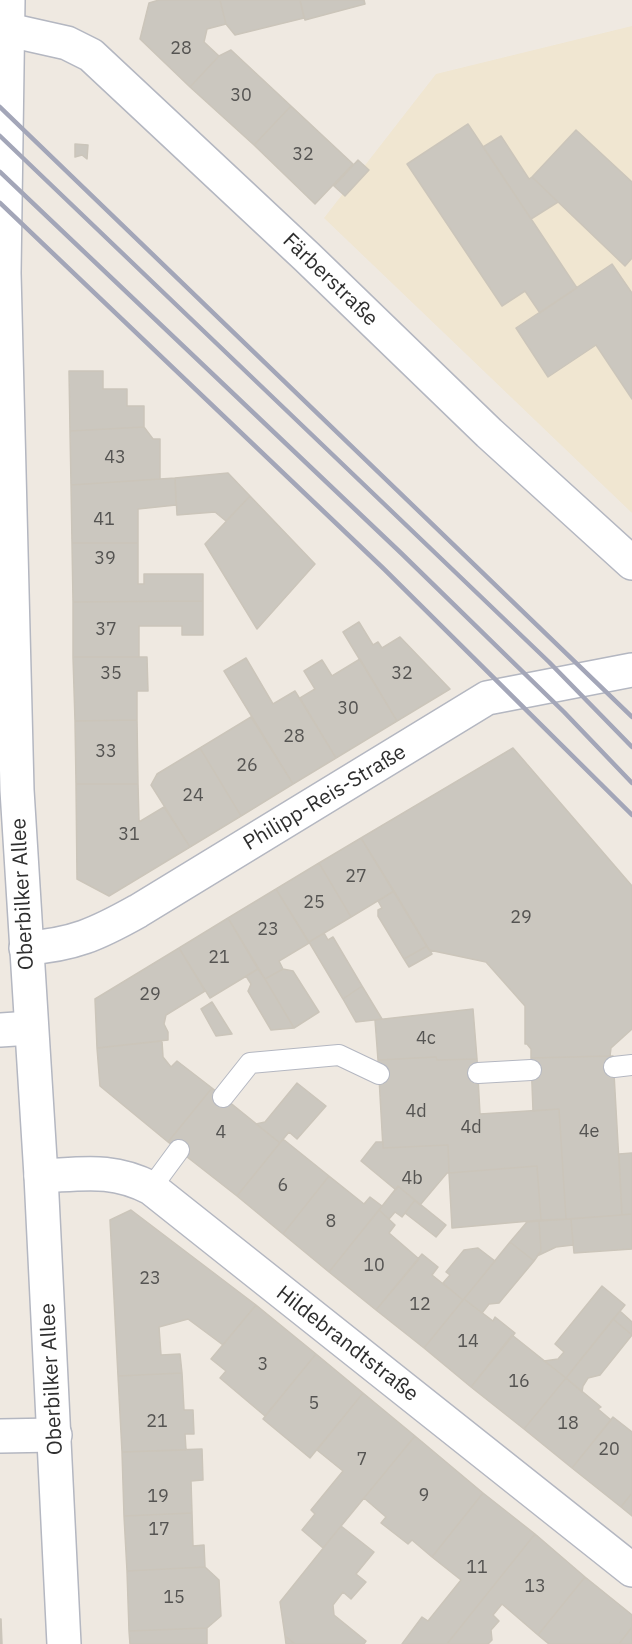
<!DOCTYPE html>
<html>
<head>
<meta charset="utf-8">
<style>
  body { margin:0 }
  canvas { display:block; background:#efe9e1 }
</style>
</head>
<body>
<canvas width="632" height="1644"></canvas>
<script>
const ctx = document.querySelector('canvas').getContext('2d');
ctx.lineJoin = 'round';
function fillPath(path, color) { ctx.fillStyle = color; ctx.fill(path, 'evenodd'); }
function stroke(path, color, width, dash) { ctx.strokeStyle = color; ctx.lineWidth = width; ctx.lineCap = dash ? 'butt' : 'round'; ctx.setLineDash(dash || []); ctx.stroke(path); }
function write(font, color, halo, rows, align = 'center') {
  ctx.font = font + ' "IBM Plex Sans",sans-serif'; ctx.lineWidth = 4.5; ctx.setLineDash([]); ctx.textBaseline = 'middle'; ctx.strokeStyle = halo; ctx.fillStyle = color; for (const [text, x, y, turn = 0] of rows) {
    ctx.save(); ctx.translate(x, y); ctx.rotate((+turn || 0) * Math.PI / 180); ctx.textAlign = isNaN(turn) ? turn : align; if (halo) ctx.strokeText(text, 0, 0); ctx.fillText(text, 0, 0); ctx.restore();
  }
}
const education = new Path2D(`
  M632 26V513L324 218 436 74Z`);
const building = new Path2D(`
  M159 0H220L226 24 207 29 204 42 219 56 190 87 140 39 149 3Z
  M220 0H300L304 18 235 35 226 24Z
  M300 0H364L365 4 305 20Z
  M231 50 291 106 254 145 190 87 219 56Z
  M291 106 353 164 315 204 254 145Z
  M468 124 577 288 540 313 525 291 502 306 407 164Z
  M576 130 632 182V258L625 266 532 177Z
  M501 136 529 179 532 177 558 202 531 219 483 147Z
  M75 144 88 145 87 159 82 155 75 157Z
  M358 160 369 170 345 196 334 186Z
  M612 264 632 293V399L596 345 548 377 516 328Z
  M69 371H103V389H127V406H144V427L70 431Z
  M144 427 153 439H160V479L71 485 70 431Z
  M228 473 250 496 226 521 215 512 177 515 175 478Z
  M175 478 176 505 138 509V543H72L71 485Z
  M250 496 315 564 257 629 205 544Z
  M72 543H138V584H144V574H203V601L73 602Z
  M203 601V635H182V626H139V657H73V602Z
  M359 622 373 645 378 642 382 648 400 637 450 689 397 721 343 632Z
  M73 657H147L148 691H137V720L75 721Z
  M246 658 273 704 295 691 336 758 293 784 224 671Z
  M360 659 397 721 336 758 300 698 315 689 304 671 322 660 332 676Z
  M251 717 293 784 241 816 200 748Z
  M137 720 138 784H76L75 721Z
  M200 748 241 816 190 847 151 785 157 774Z
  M513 748 632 886V1029L611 1048 610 1056 531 1058V1049L527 1044H525V1006L486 962 429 950 361 838Z
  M76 784H138L139 822 164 807 190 847 109 896 77 879Z
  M361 838 394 891 351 917 319 863Z
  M319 863 351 917 309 942 276 889Z
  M276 889 309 943 279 961 283 969 265 979 228 918Z
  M394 891 427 946 404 959 378 916V910L382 908 378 901Z
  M228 918 258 969 210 998 179 948Z
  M324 933 328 940 333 937 362 986 343 999 309 942Z
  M427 946 432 954 409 967 404 959Z
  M179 948 205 991 166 1015 164 1024 168 1032V1040L97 1048 95 999Z
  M258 969 265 979 294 1028 271 1030 248 991 251 984 246 976Z
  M283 969 293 971 319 1012 294 1028 265 979Z
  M362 986 382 1019 356 1022 343 999Z
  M212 1002 232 1034 216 1036 201 1009Z
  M473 1009 477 1059 437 1060 436 1057 378 1060 375 1020Z
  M162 1041 163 1057 171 1067 177 1061 212 1088 168 1142 100 1086 97 1048Z
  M613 1056 622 1215 566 1219 559 1109 533 1111 531 1058Z
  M436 1057 437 1060 477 1059 480 1114 559 1109 566 1219 541 1220 537 1166 449 1173 448 1145 383 1148 378 1060Z
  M297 1083 326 1106 297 1139 289 1132 280 1143 256 1124 265 1122Z
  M212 1088 280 1143 237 1196 168 1142Z
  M283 1139 329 1176 283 1234 237 1196Z
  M376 1142H383V1148L448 1145 449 1173H447L420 1205 398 1186 396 1190 361 1161Z
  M632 1153V1214L622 1215 619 1154Z
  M537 1166 541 1220 452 1228 449 1173Z
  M329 1176 364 1204 370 1197 382 1206 329 1272 283 1234Z
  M398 1186 415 1200 402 1217 395 1212 389 1219 379 1210Z
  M415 1200 446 1225 436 1237 405 1213Z
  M131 1210 256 1305 223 1345 188 1319 159 1327 161 1355 180 1354 182 1373 118 1376 110 1220Z
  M379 1210 395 1225 389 1233 419 1259 376 1310 329 1272Z
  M632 1214V1249L574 1253 571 1219Z
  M571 1219 573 1245 556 1247 537 1256 541 1251 539 1221Z
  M539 1221 541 1251 534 1261 510 1242 527 1222Z
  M510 1242 534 1261 499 1303 489 1304 482 1313 464 1299Z
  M478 1248 495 1261 463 1300 443 1283 450 1275 446 1272 464 1250Z
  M422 1254 438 1267 432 1275 463 1300 424 1348 376 1310Z
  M602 1286 625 1305 566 1378 544 1361 558 1359 564 1352 555 1344Z
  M464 1299 493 1321 495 1317 515 1333 471 1387 424 1348Z
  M256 1305 316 1354 265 1416 220 1378 226 1371 211 1359Z
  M620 1311 632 1322V1335L613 1319Z
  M613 1319 632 1335 600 1375 588 1378 583 1386 582 1392 566 1378Z
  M512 1335 566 1378 524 1429 471 1387Z
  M316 1354 363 1393 310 1458 263 1419Z
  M182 1373 184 1410H193L194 1434H185L186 1450 122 1452 118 1376Z
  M566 1378 601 1407 598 1409 611 1420 572 1468 524 1429Z
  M363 1393 415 1436 323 1548 302 1530 315 1514 311 1510 343 1471 317 1450Z
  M613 1417 632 1432V1493L621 1507 572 1468Z
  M415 1436 483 1493 432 1557 412 1540 408 1544 381 1523 386 1517 364 1498Z
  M202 1449 203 1480 191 1481 192 1513 124 1516 122 1452Z
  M483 1493 535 1534 447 1644H402L422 1617 428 1621 461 1580 432 1557Z
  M632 1493V1516L621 1507Z
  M192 1513 193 1546 204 1545 205 1567 127 1571 124 1516Z
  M341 1526 374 1552 356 1574 366 1582 351 1599 343 1592 333 1605 334 1615 366 1641 364 1644H295L285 1636 280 1602Z
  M535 1534 585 1577 538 1635 502 1604 493 1615 499 1621 491 1630 492 1640 488 1644H447Z
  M205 1567 219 1580 221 1616 207 1628 129 1631 127 1571Z
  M585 1577 632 1615V1627L619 1644H549L538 1635Z
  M0 1619H1L2 1644H0Z
  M632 1627V1644H619Z
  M207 1628V1644H130L129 1631Z
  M285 1636 295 1644H286Z`);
const service = new Path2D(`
  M614 1067 632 1065
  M478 1073 531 1070
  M223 1097 250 1063 339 1055 379 1074
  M151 1188 179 1150`);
const minor = new Path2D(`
  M9 30 67 43 91 55 307 257 489 433 632 563
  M26 948C73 945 97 934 138 911L487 698 632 670
  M0 1030 31 1028
  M41 1176C84 1174 112 1168 151 1188L632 1570
  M0 1436 55 1435`);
const secondary = new Path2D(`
  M8 0 4 273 17 790 41 1176 64 1644`);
const rail = new Path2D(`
  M0 107 632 717
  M0 136 549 662 632 747
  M0 172 401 553 564 712 632 783
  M0 203 384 569 632 815`);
const numberNames = [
  ["28",181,49],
  ["30",241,96],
  ["32",303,155],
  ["43",115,458],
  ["41",104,520],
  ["39",105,559],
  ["37",106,630],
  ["35",111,674],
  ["32",402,674],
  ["30",348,709],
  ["28",294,737],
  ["33",106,752],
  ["26",247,766],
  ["24",193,796],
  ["31",129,835],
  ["27",356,877],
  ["25",314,903],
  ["29",521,918],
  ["23",268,930],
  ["21",219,958],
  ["29",150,995],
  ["4c",426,1039],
  ["4d",416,1112],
  ["4d",471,1128],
  ["4e",589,1132],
  ["4",221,1133],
  ["4b",412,1179],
  ["6",283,1186],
  ["8",331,1222],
  ["10",374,1266],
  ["23",150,1279],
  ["12",420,1305],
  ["14",468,1342],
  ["3",263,1365],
  ["16",519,1382],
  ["5",314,1404],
  ["21",157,1422],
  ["18",568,1424],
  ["20",609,1450],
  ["7",362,1460],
  ["9",424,1496],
  ["19",158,1497],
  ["17",159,1530],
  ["11",477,1568],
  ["13",535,1587],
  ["15",174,1598]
];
const streetNames = [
  ["Färberstraße",330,280,44],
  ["Philipp-Reis-Straße",325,798,-31],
  ["Oberbilker Allee",23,894,-93],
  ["Hildebrandtstraße",347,1344,38],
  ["Oberbilker Allee",52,1379,-93]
];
fillPath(education, '#f0e6d1');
fillPath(building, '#cbc7bf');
stroke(building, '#cbc5ba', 1.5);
stroke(service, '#b4b7c1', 22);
stroke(minor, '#b4b7c1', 36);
stroke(secondary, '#b4b7c1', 36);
stroke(service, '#fff', 20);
stroke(minor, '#fff', 33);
stroke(secondary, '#fff', 33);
stroke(rail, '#a3a6b8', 4.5);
write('18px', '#555452', null, numberNames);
write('21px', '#2e2e2e', '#fff', streetNames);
</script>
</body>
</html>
